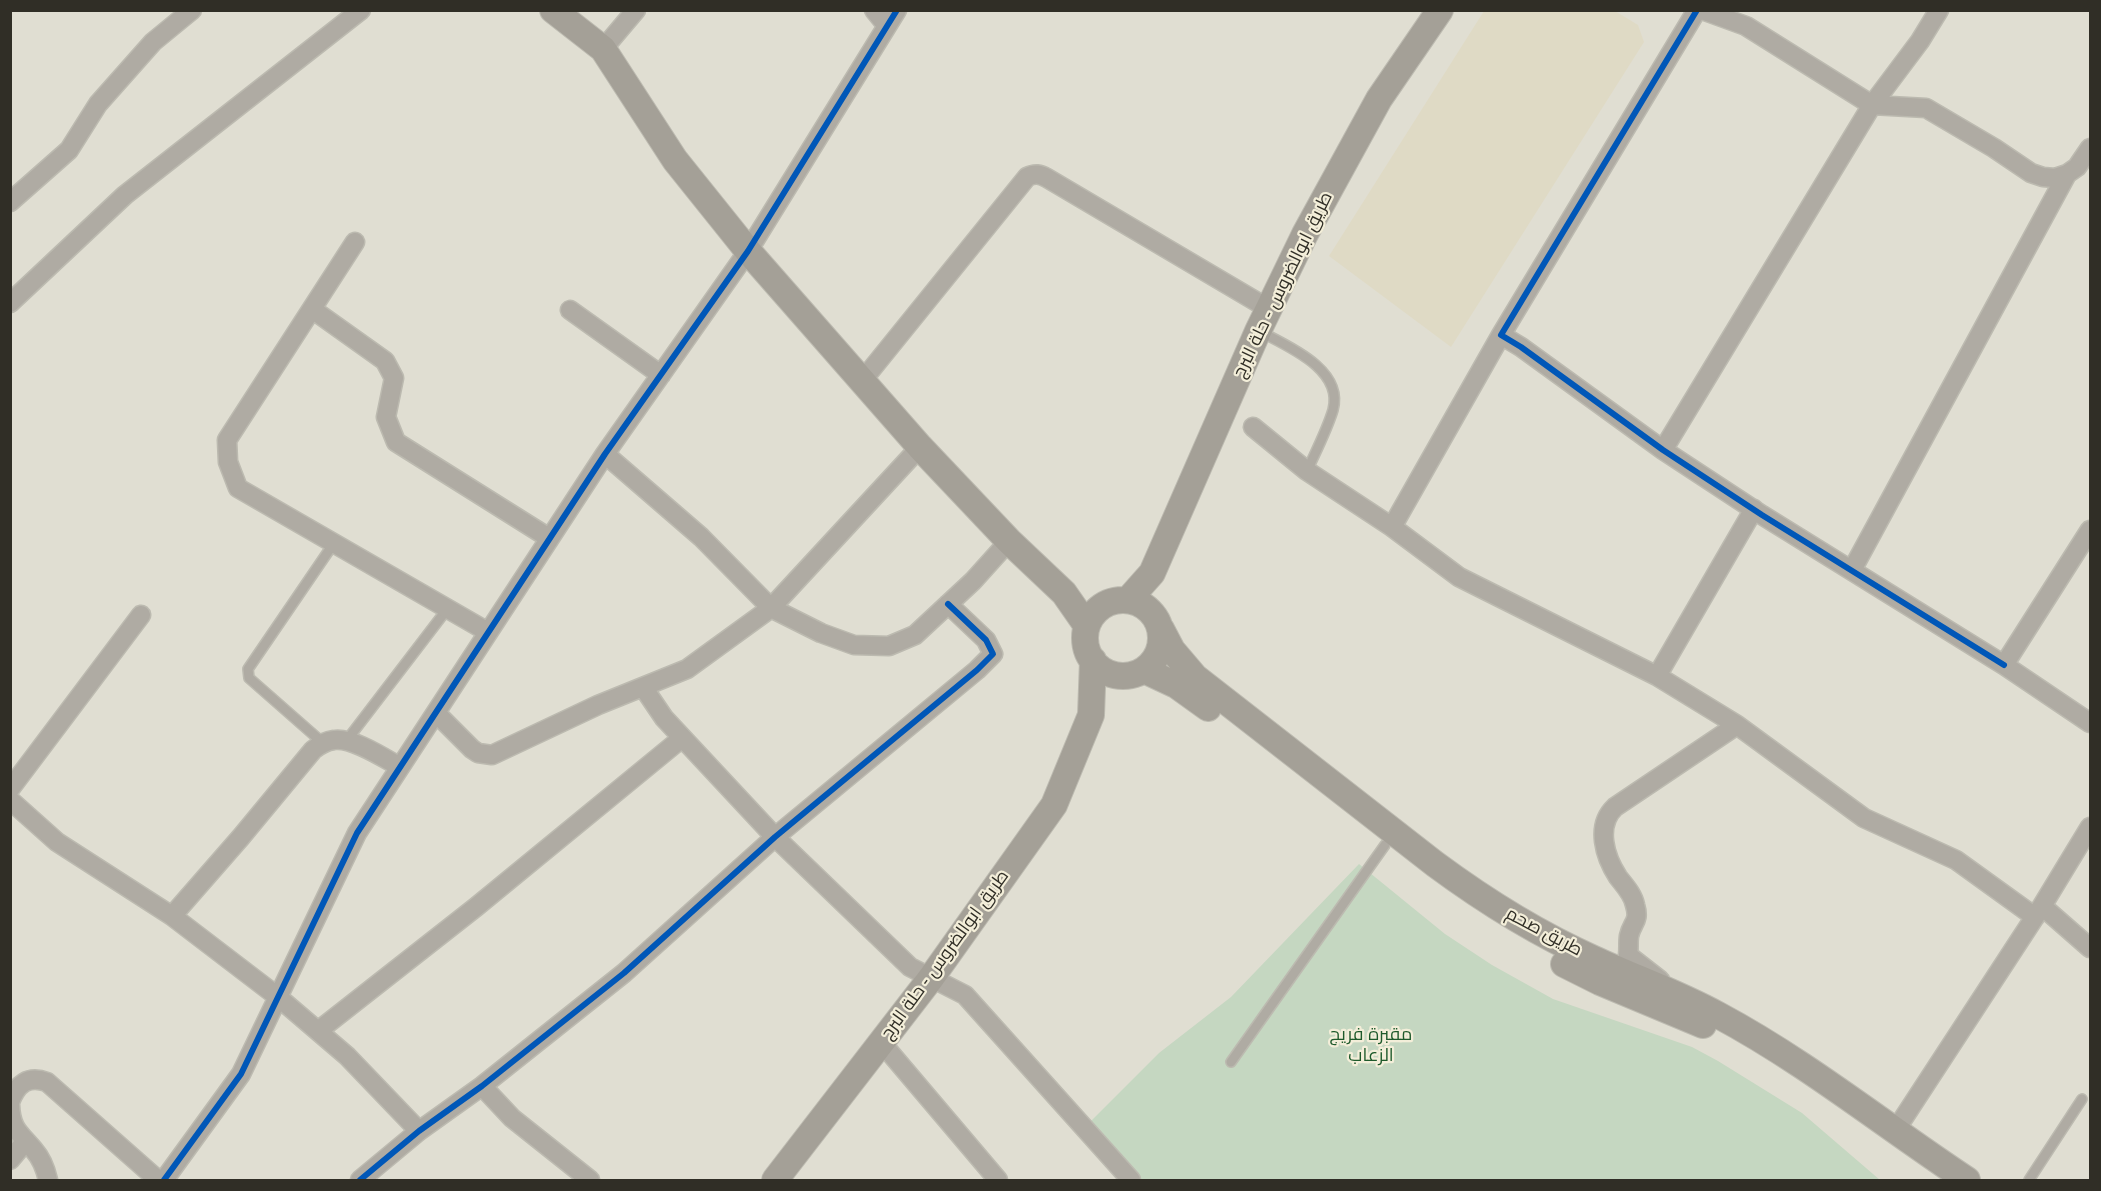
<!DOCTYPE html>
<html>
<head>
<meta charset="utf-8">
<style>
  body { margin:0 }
  #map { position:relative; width:2101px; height:1191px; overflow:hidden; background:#e0ded2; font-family:"Noto Sans",sans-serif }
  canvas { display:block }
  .frame { position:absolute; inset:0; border:12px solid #302e26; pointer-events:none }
</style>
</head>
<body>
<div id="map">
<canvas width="2101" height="1191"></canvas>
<div class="frame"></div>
</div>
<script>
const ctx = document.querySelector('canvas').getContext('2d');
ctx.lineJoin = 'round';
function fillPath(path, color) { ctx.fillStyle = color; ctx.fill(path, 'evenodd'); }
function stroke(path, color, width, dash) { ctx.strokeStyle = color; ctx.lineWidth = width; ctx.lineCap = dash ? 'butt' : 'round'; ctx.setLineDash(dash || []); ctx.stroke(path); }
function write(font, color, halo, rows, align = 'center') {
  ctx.font = font + ' "Noto Sans",Cairo,sans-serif'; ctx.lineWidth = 4.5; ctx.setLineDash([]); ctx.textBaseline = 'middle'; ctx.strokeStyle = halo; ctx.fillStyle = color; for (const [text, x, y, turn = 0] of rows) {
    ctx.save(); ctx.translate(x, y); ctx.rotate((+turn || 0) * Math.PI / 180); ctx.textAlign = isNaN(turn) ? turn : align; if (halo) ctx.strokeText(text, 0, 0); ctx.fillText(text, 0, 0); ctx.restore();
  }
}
const built = new Path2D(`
  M1484 11H1615L1638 25 1644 42 1451 347 1329 256Z`);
const green = new Path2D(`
  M1359 864 1445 934 1492 965 1553 999 1692 1047 1718 1061 1802 1113 1880 1180H1140L1089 1123 1159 1053 1231 997Z`);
const lane = new Path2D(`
  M1259 331C1287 346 1344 369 1333 410 1327 430 1316 451 1307 471
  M347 740 448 608
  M323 743 249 678 248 669 334 543
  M1231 1062 1385 845
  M2029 1180 2082 1099`);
const street = new Path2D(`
  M874 10 887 26
  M1697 10 1501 335 1521 347 1663 450 1762 515 2004 665
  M1702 10 1746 26 1872 105 1926 108 1994 148 2031 173 2043 177 2055 178 2067 174 2077 167 2090 148
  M603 49 636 10
  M10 202 69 150 98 104 153 42 192 10
  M355 242 227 440 228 462 238 488 488 632
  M10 303 125 195 361 10
  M312 309 385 361 394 378 386 417 396 442 549 538
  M570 310 661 375
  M862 381 1027 177C1035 173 1040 174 1047 178L1269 309
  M1253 427 1307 471 1392 527 1459 577 1657 676 1737 725
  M1663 450 1872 105 1920 41 1939 10
  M605 454 701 537 771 608 821 633 854 645 889 646 915 635 973 581 1009 541
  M1392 527 1501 335
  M2090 530 2004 665 2090 723
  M1852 570 2067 174
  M1657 676 1754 509
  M643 687 664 718 775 837 910 967 965 995 1131 1180
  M436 713 472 749 478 753 492 755 598 705 687 669 771 608 920 447
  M10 789 141 615
  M10 800 57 842 172 916 278 997 347 1056 419 1131
  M2042 906 2090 948
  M172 916 241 837 313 750C319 745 326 741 334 740 352 737 384 758 400 767
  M1660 980 1628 955C1629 949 1628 942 1629 936 1632 922 1640 922 1635 905 1633 894 1624 885 1618 877 1605 857 1595 826 1615 807L1737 725 1864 818 1956 860 2035 917
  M318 1031 476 907 682 738
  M881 1042 998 1180
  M482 1086 512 1118 590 1180
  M10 1102C17 1084 28 1075 47 1082L158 1180
  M10 1105C11 1130 20 1133 34 1150 41 1158 46 1171 48 1180
  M1895 1131 2042 906 2090 827
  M10 1160 25 1142
  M164 1180 241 1074 357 833 605 454 748 251 897 10
  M360 1180 419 1131 482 1086 624 973 775 837 977 670 993 654 986 640 948 604`);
const secondary = new Path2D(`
  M553 10 603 49 675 160 748 251 920 447 1009 541 1064 593 1087 626
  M1085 638a38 38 0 1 1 76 0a38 38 0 1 1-76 0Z
  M1128 600 1152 573 1258 331 1305 234 1379 99 1440 10
  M1161 629 1172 650 1195 677 1435 864C1485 901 1538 934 1594 959 1635 978 1678 993 1718 1015 1806 1062 1885 1126 1967 1180
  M1144 670 1176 685 1208 708
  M1564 964 1600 982 1703 1025
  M775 1180 931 978 1054 805 1091 715 1093 660`);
const cycleway = new Path2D(`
  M1697 10 1501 335 1521 347 1663 450 1762 515 2004 665
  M164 1180 241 1074 357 833 605 454 748 251 897 10
  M360 1180 419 1131 482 1086 624 973 775 837 977 670 993 654 986 640 948 604`);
const streetNames = [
  ["طريق ابوالضروس - حلة البرج",1283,285,-64],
  ["طريق صحم",1544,932,28],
  ["طريق ابوالضروس - حلة البرج",945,955,-54]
];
const parkNames = [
  ["مقبرة فريج",1371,1035],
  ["الزعاب",1371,1056]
];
fillPath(built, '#dfdac5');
fillPath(green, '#c5d7c1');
stroke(lane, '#bcbab0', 12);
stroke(street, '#bcbab0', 21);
stroke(secondary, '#bcbab0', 28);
stroke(lane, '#afaba3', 9);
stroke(street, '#afaba3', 18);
stroke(secondary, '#a4a097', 26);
stroke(cycleway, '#0057b8', 6);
write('18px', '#302e26', '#f3eed9', streetNames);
write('18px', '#1e5a2b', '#f3eed9', parkNames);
</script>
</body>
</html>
